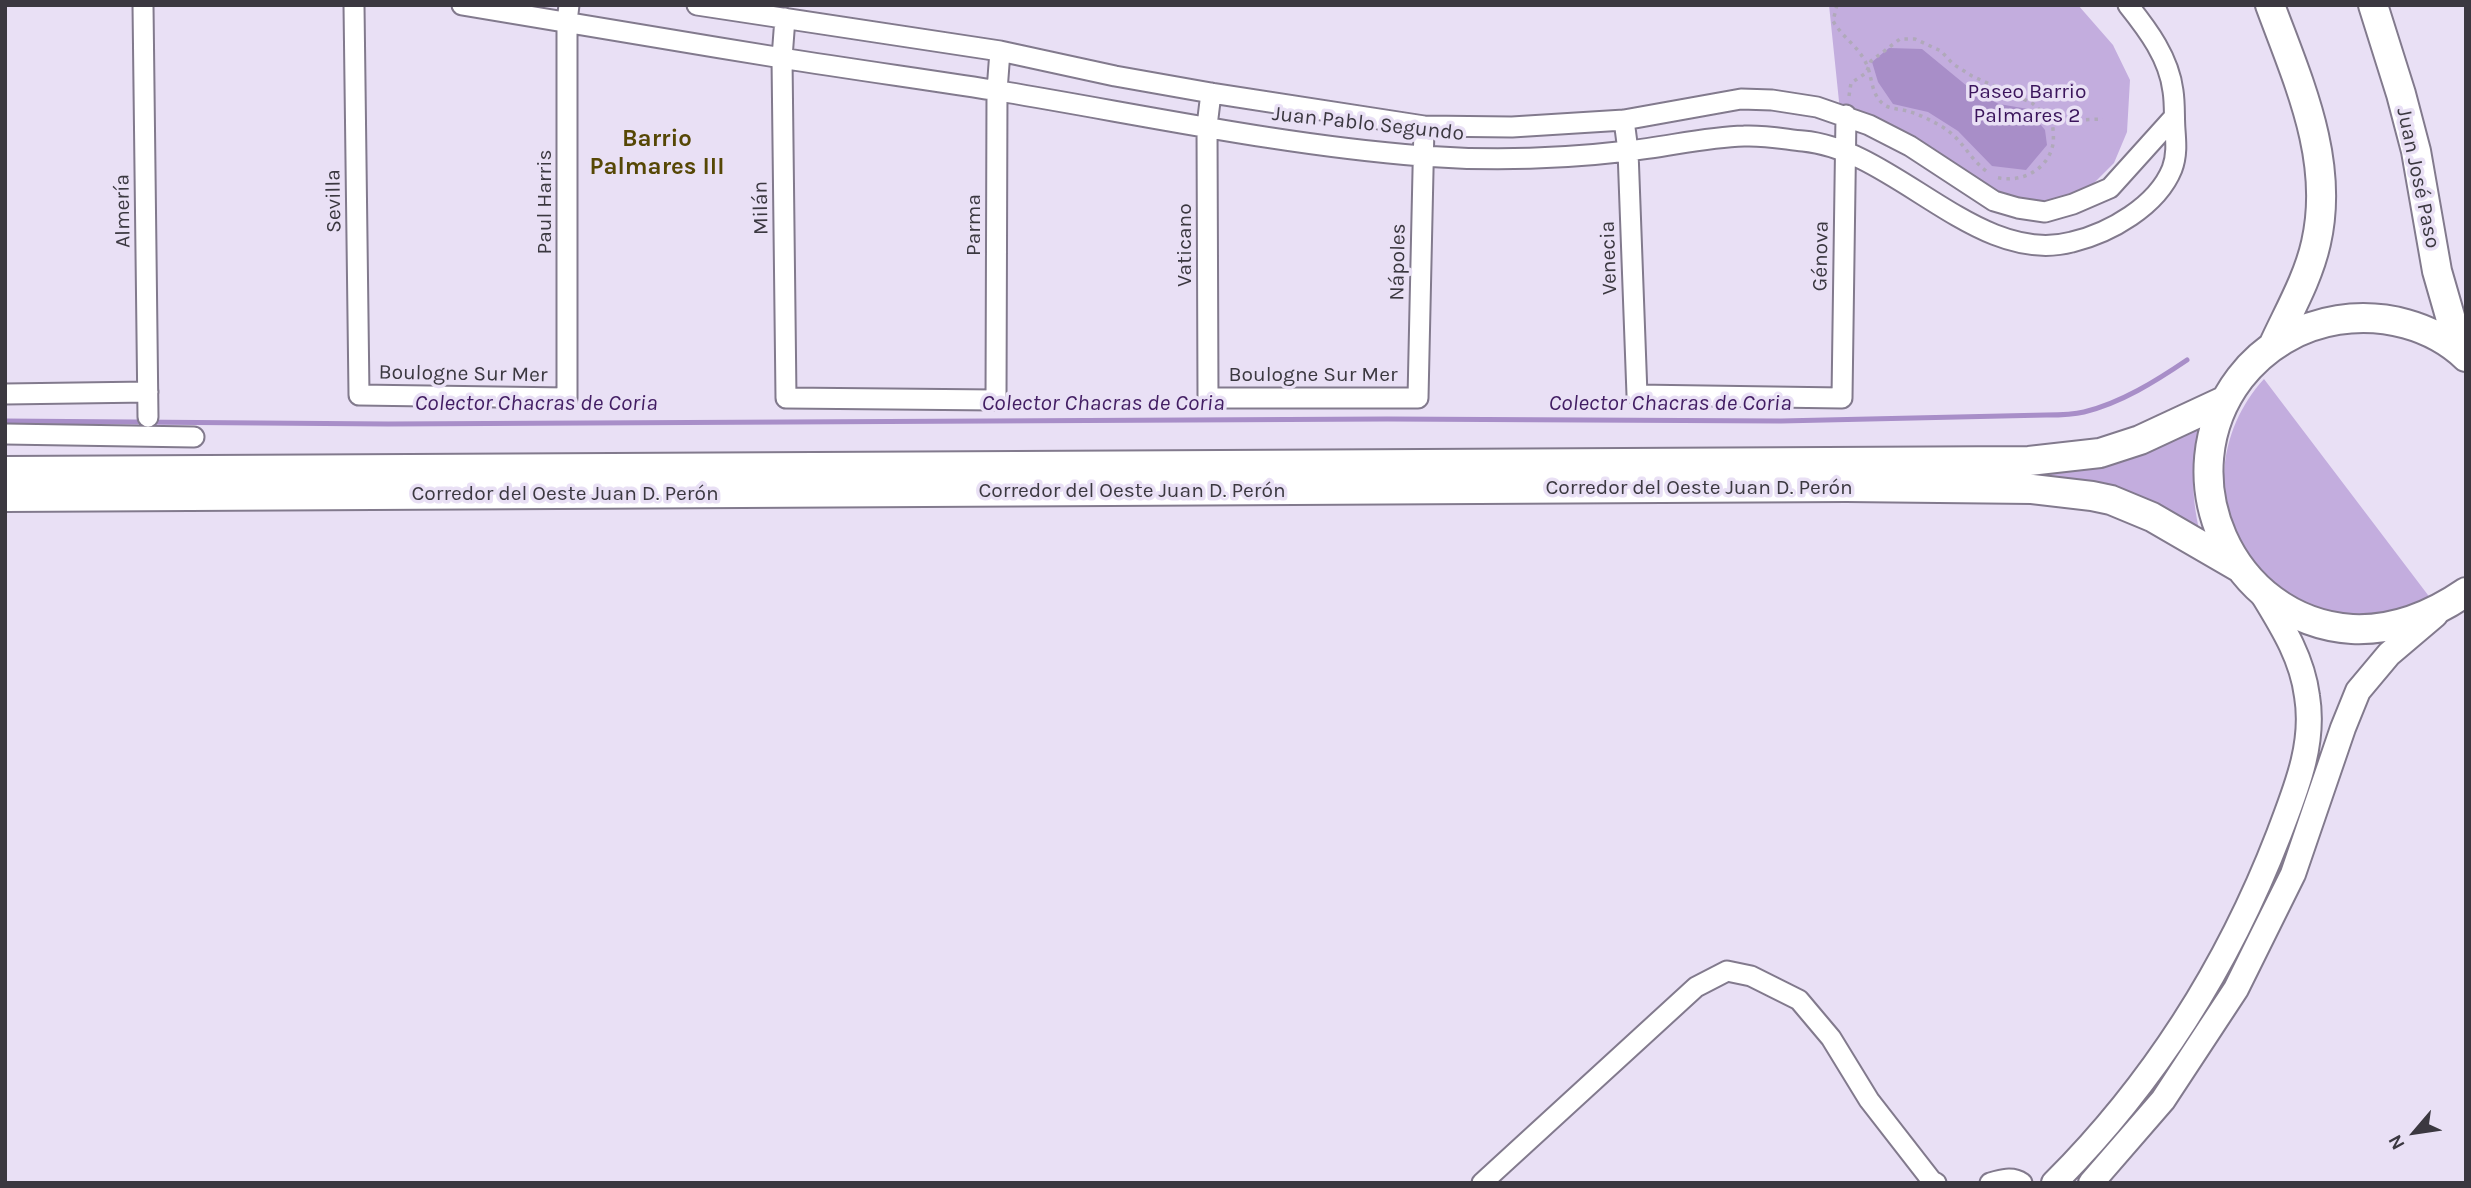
<!DOCTYPE html>
<html>
<head>
<meta charset="utf-8">
<style>
  body { margin:0 }
  #map { position:relative; width:2471px; height:1188px; overflow:hidden; background:#e9e0f5; font-family:Karla,sans-serif }
  canvas { display:block }
  .frame { position:absolute; inset:0; border:7px solid #3b3840; pointer-events:none }
  .north { position:absolute; left:2380px; top:1097px; width:70px; height:70px; -webkit-text-stroke:5px #e9e0f5; paint-order:stroke; rotate:241deg; font-size:19px; font-weight:700; line-height:28px; text-align:center; color:#3b3840 }
  .north::after { content:''; display:block; margin:auto; width:24px; height:32px; background:#3b3840; clip-path:polygon(50% 0,100% 100%,50% 72%,0 100%) }
</style>
</head>
<body>
<div id="map">
<canvas width="2471" height="1188"></canvas>
<div class="frame"></div>
<div class="north">N</div>
</div>
<script>
const ctx = document.querySelector('canvas').getContext('2d');
ctx.lineJoin = 'round';
function fillPath(path, color) { ctx.fillStyle = color; ctx.fill(path, 'evenodd'); }
function stroke(path, color, width, dash) { ctx.strokeStyle = color; ctx.lineWidth = width; ctx.lineCap = dash ? 'butt' : 'round'; ctx.setLineDash(dash || []); ctx.stroke(path); }
function write(font, color, halo, rows, align = 'center') {
  ctx.font = font + ' Karla,sans-serif'; ctx.lineWidth = 7; ctx.setLineDash([]); ctx.textBaseline = 'middle'; ctx.strokeStyle = halo; ctx.fillStyle = color; for (const [text, x, y, turn = 0] of rows) {
    ctx.save(); ctx.translate(x, y); ctx.rotate((+turn || 0) * Math.PI / 180); ctx.textAlign = isNaN(turn) ? turn : align; if (halo) ctx.strokeText(text, 0, 0); ctx.fillText(text, 0, 0); ctx.restore();
  }
}
const green = new Path2D(`
  M1829 5H2078L2113 45 2130 80 2127 132 2114 163 2087 190 2049 205 2003 203 1840 111Z
  M2264 379 2431 599C2407 610 2387 616 2360 617 2332 618 2297 603 2277 585 2269 579 2259 572 2253 564 2209 508 2217 430 2264 379Z
  M2202 420C2192 461 2190 492 2200 533L2025 475Z`);
const water = new Path2D(`
  M1889 48 1922 49 1973 91 1999 104 2028 109 2045 130 2047 145 2026 170 1992 166 1958 131 1928 112 1893 104 1878 82 1872 62Z`);
const stream = new Path2D(`
  M5 421 388 424 1387 419 1781 421 2046 415C2058 415 2072 415 2084 412 2121 403 2156 381 2187 360`);
const path = new Path2D(`
  M1837 5 1833 21C1842 37 1858 46 1866 63 1873 77 1870 96 1886 106 1892 109 1900 109 1907 111 1919 114 1930 120 1941 126 1963 139 1967 156 1986 171
  M1849 96 1851 83 1866 73 1871 61 1879 55 1900 39H1915L1941 51 1953 64 1972 76 2032 103 2052 121C2053 128 2054 137 2053 144 2048 171 2019 184 1995 177
  M2052 121 2103 119`);
const minor = new Path2D(`
  M143 5 148 417
  M354 5 359 395 567 398V22L569 5
  M462 5C568 22 675 41 782 58 856 70 930 80 1005 92 1143 115 1282 145 1422 156 1490 161 1560 159 1628 151 1667 147 1705 137 1744 136 1764 135 1784 139 1803 141 1895 149 1978 267 2072 242 2110 233 2157 206 2172 169 2177 156 2176 143 2175 130 2174 117 2175 104 2173 91 2169 58 2148 30 2128 5
  M697 5 1000 51 1115 76 1211 93 1424 126 1512 127 1624 120 1741 99 1772 100 1817 107 1869 125 1910 146 1994 201 2018 208 2045 212 2073 204 2110 188 2174 117
  M785 18 782 58 786 398 996 400 997 91 1000 51
  M1211 93 1207 126 1208 398H1418L1424 126
  M1624 120 1628 151 1637 395 1842 398 1846 115
  M5 394 148 392
  M5 434 194 437
  M1482 1183 1696 987 1727 971 1751 976 1799 1000 1831 1038 1869 1100 1932 1181 1936 1183
  M1990 1183C2000 1180 2012 1176 2022 1183`);
const major = new Path2D(`
  M2054 1183C2154 1083 2228 966 2279 834 2296 789 2315 744 2307 696 2302 656 2280 623 2260 590
  M2091 1183 2163 1100 2236 989 2293 874 2343 728 2358 691 2389 654 2435 615`);
const highway = new Path2D(`
  M2270 5C2298 81 2335 160 2316 243 2308 279 2288 313 2273 346
  M2373 5 2401 94 2416 151 2437 271 2460 351
  M2466 357C2432 325 2383 313 2338 320 2299 326 2264 347 2240 378 2166 475 2230 621 2352 629 2394 631 2431 616 2466 592
  M5 471 2029 461 2100 453 2140 440 2226 400
  M5 497 1846 487 2032 489 2092 496 2111 500 2152 517 2240 568`);
const parkNames = [
  ["Paseo Barrio",2027,92],
  ["Palmares 2",2027,116]
];
const streetNames = [
  ["Juan Pablo Segundo",1368,124,6],
  ["Juan José Paso",2418,178,78],
  ["Sevilla",334,201,-91],
  ["Paul Harris",545,202,-90],
  ["Milán",761,208,-91],
  ["Almería",123,211,-91],
  ["Parma",974,225,-90],
  ["Vaticano",1185,245,-90],
  ["Génova",1821,256,-89],
  ["Venecia",1609,258,-92],
  ["Nápoles",1398,262,-89],
  ["Boulogne Sur Mer",463,374,1],
  ["Boulogne Sur Mer",1313,375],
  ["Corredor del Oeste Juan D. Perón",1699,488],
  ["Corredor del Oeste Juan D. Perón",1132,491],
  ["Corredor del Oeste Juan D. Perón",565,494]
];
const waterNames = [
  ["Colector Chacras de Coria",536,403],
  ["Colector Chacras de Coria",1103,403],
  ["Colector Chacras de Coria",1670,403]
];
const quarterNames = [
  ["Barrio",657,139],
  ["Palmares III",657,167]
];
fillPath(green, '#c3adde');
fillPath(water, '#a88ec8');
stroke(stream, '#a88ec8', 5);
stroke(minor, '#827a8d', 23);
stroke(major, '#827a8d', 28);
stroke(highway, '#827a8d', 32);
stroke(path, '#b0a9ba', 3.5, [3.5, 5]);
stroke(minor, '#fff', 19);
stroke(major, '#fff', 24);
stroke(highway, '#fff', 28);
write('21px', '#3b155c', '#e9e0f5', parkNames);
write('21px', '#3b3840', '#e9e0f5', streetNames);
write('italic 23px', '#421d63', '#e9e0f5', waterNames);
write('bold 24px', '#564705', '#e9e0f5', quarterNames);
</script>
</body>
</html>
